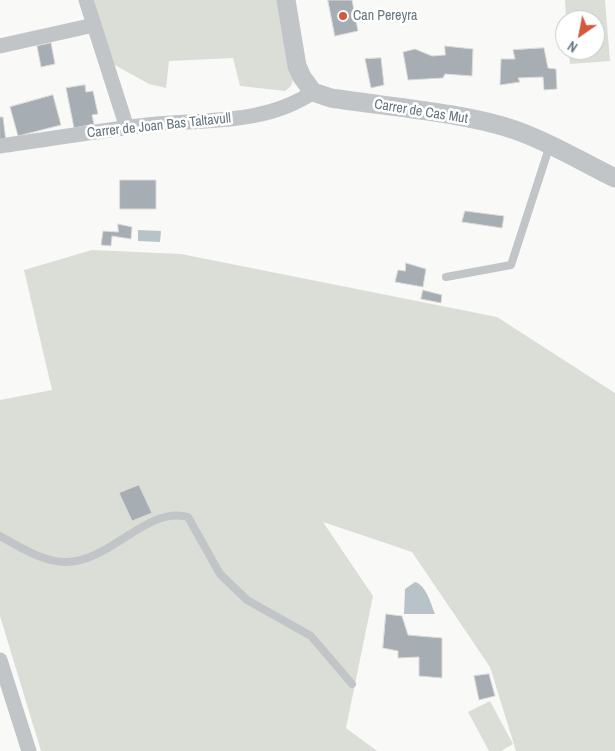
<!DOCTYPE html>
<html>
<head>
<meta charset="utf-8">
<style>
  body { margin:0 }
  #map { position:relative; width:615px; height:751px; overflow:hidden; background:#f9f9f7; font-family:"Archivo Narrow",sans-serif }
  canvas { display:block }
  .north { position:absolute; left:555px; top:10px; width:50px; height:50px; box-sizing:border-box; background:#fff; border:1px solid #c2c8cc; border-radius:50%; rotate:213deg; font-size:14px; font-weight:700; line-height:20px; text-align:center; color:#667680 }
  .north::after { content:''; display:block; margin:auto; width:18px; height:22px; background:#d5573c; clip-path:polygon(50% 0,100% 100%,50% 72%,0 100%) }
</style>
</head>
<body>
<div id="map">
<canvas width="615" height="751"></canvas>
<div class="north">N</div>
</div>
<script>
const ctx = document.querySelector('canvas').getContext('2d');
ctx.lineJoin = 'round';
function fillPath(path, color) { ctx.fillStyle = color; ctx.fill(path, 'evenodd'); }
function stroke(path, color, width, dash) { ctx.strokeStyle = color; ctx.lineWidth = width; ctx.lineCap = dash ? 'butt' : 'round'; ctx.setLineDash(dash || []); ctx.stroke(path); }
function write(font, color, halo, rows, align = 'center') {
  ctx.font = font + ' "Archivo Narrow",sans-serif'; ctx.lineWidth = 5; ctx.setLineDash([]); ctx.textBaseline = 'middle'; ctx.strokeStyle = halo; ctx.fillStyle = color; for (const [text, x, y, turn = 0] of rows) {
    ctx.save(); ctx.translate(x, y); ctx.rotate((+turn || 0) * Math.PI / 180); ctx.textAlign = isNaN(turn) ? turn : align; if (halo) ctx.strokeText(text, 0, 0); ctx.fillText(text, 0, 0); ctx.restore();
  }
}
const green = new Path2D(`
  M93 0H278L293 79 291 86 285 91 240 86 233 58 169 61 166 88 149 84 113 64Z
  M565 0H605L610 61 570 64 569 50H595V20H566Z
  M92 250 181 254 497 317 615 393V751H516L490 667 412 552 323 522 373 596 346 728 377 751H41L0 616V400L52 390 24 270Z
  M490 701 513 744 501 751H489L468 712Z`);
const water = new Path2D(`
  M138 230 161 231 160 242 138 241Z
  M415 582C426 585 431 604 435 614H404L405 589Z`);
const building = new Path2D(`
  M328 0H352L358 31 335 36Z
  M51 43 55 64 41 67 37 46Z
  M445 46 473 49 472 76 445 74 443 78 408 80 403 52 415 49 432 56 445 55Z
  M544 48 548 68 556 69 557 89 544 90 543 77 518 78 520 82 500 85 501 59H515L513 50Z
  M381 58 384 85 371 88 365 59Z
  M85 85 86 92 93 91 98 114 92 115 94 124 74 128 66 88Z
  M53 95 61 125 18 136 10 107Z
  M0 117H3L6 142 0 143Z
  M120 180H156V209H120Z
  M465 211 504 216 502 228 462 222Z
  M118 224 132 227 131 239 112 236 111 246 101 245 103 231 118 232Z
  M406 263 426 269 423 287 395 282 398 270 405 271Z
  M423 290 442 295 441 303 421 299Z
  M139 485 152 513 132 521 119 493Z
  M386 614 402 616 408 635 442 638V678L419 676V657L398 658V651L383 648Z
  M489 674 495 696 479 700 474 676Z`);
const service = new Path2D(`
  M446 277 511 265 550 145
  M0 536C20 547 41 561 64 562 109 564 147 505 188 517L220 574 247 600 311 636 352 684`);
const minor = new Path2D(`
  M86 0 127 128
  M0 46 94 25
  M0 146C49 139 98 131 147 125 202 119 266 125 313 92
  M0 660 29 751`);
const tertiary = new Path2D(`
  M286 0 297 66 302 77 313 92 331 98C389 107 461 112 515 130 550 142 582 162 615 178`);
const markers = [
  [343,16,5,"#d5573c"]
];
const poiNames = [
  ["Can Pereyra",353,16]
];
const streetNames = [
  ["Carrer de Cas Mut",421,112,9],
  ["Carrer de Joan Bas Taltavull",159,126,-6]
];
fillPath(green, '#daded7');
fillPath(water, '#b8c3c7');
fillPath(building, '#a6aeb4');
stroke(building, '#dbdbda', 1);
stroke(service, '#c1c5c8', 8);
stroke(minor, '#c1c5c8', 15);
stroke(tertiary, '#c1c5c8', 19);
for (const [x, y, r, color] of markers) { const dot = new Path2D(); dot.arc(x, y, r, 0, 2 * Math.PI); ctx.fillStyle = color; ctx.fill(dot); stroke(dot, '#fff', 2); }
write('14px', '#667680', '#fff', poiNames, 'left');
write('14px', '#667680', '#fff', streetNames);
</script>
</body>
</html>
